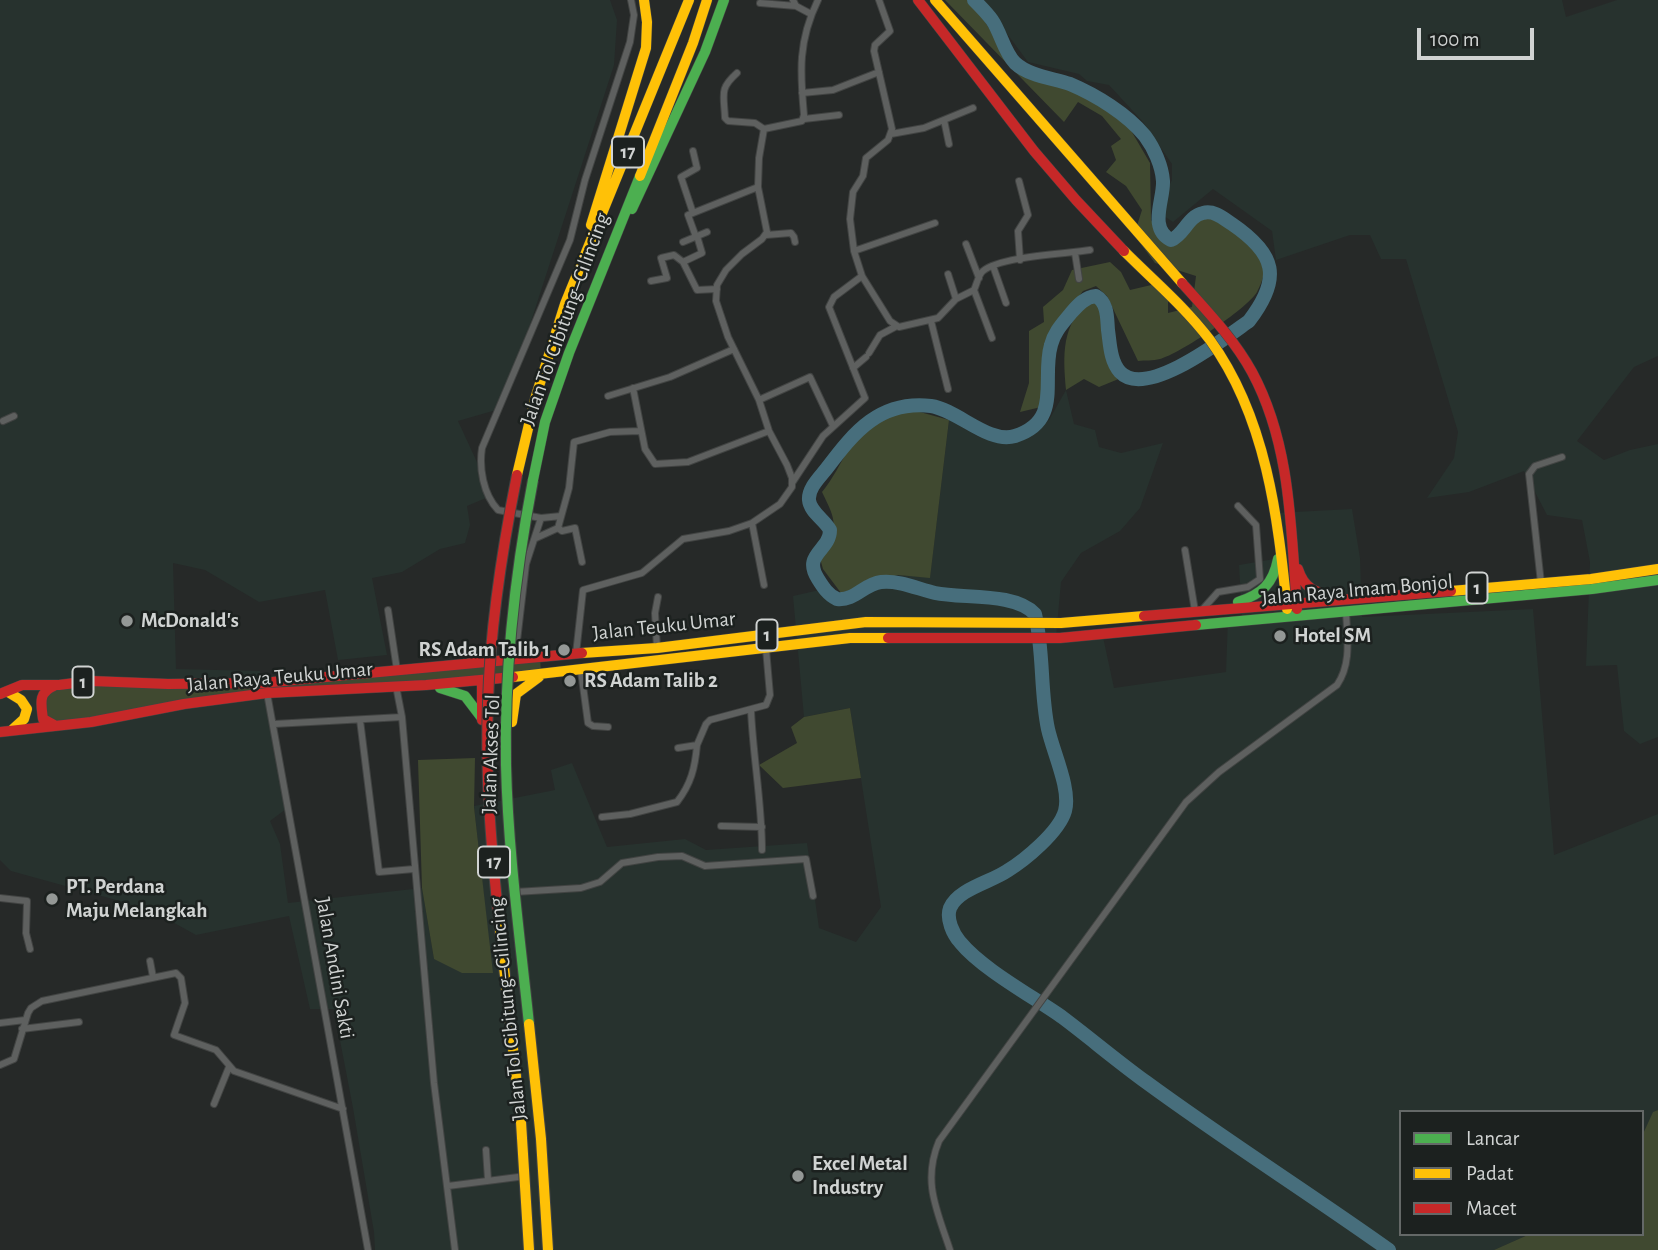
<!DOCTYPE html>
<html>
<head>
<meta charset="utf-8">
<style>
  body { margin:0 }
  #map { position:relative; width:1658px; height:1250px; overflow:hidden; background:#262928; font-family:"Alegreya Sans",sans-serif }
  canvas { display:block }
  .legend { position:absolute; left:1399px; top:1110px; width:245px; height:126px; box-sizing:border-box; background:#1c211f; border:2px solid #646867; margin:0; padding:9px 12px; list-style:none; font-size:21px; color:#d0d3d2 }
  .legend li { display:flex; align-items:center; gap:14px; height:35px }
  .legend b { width:35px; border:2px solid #646867 }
  .scale { position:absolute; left:1417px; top:28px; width:117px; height:32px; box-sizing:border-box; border:4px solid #d0d3d2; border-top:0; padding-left:9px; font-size:21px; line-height:24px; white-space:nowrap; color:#d0d3d2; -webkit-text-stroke:5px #1c211f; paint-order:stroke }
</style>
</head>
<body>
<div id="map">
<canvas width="1658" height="1250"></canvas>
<ul class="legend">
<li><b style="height:9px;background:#4caf50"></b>Lancar</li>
<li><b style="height:9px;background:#ffc107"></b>Padat</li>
<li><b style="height:9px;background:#c62828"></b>Macet</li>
</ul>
<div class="scale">100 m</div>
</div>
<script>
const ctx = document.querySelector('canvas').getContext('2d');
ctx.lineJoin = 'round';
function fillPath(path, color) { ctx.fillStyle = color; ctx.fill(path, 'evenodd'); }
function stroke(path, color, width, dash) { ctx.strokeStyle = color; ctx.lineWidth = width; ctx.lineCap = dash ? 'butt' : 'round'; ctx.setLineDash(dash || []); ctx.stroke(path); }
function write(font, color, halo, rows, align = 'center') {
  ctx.font = font + ' "Alegreya Sans",sans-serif'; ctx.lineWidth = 5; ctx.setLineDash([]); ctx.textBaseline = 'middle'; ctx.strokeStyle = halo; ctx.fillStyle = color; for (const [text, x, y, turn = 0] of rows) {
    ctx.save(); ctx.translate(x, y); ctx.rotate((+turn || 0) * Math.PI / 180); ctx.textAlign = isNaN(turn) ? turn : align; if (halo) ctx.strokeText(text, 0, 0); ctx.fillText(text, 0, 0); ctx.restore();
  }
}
const built = new Path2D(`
  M0 0H610L617 20 614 65 503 408 458 421 482 473 486 498 467 506 470 525 465 543 440 549 402 572 372 578 387 655 338 660 325 590 259 602 205 570 173 563 176 669 260 671 286 809 270 821 280 844 288 903 422 888 434 959 492 973 474 806 555 790 551 770 572 763 607 847 685 839 706 850 807 843 819 928 856 942 881 907 850 708 804 717 793 596 824 589 841 593 898 575 930 577 949 420 979 437 1000 439 1032 433 1049 420 1066 390 1074 424 1095 430 1099 447 1121 453 1163 443 1140 508 1120 531 1081 553 1061 582 1056 637H1103L1114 688 1226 672 1228 618 1242 616 1239 565 1280 558 1275 513 1352 509 1360 558 1362 617 1533 609 1554 855 1658 814V1110L1653 1113 1642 1136V1112H1401V1234H1530L1494 1250H375L374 1232 353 1108 334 1009H310L289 916 196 935 169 920 127 903 11 871 0 860Z
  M982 0H1562L1566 17 1617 0H1658V356L1634 367 1577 441 1604 460 1630 450 1658 444V737L1640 744 1624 731 1617 665 1586 666 1590 562 1582 520 1547 515 1524 471 1469 492 1427 498 1454 458 1458 432 1406 259H1381L1370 235H1350L1276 260 1272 231 1213 189 1173 222 1164 216 1162 200 1172 180V164L1143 122 1109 85 1087 81 1079 74 1028 62Z`);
const green = new Path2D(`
  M945 0H969L979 12 1009 61 1033 75 1087 89 1122 115 1150 163 1151 220 1158 231 1171 238 1185 236 1204 215C1225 214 1230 219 1248 231 1269 245 1269 270 1257 292 1247 309 1179 354 1160 359 1153 361 1145 360 1138 361L1107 296 1096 286 1083 291 1057 325 1049 395 1041 407 1020 412 1029 383V331L1044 322 1043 307 1063 290 1072 270 1110 262 1121 272 1130 290 1164 282 1168 296V313L1192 307 1196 276 1155 263 1134 235 1142 210 1126 186 1106 172 1116 160 1111 146 1121 139 1102 116 1078 102 1064 122Z
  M1090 300 1102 302 1107 319 1111 352 1121 378 1099 387 1084 379 1066 390C1063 355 1061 325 1090 300Z
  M909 409 949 420 930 578 898 575 841 593 823 569 819 555C839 526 837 523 822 492 833 479 840 463 849 449 863 427 886 417 909 409Z
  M540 657 541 675 267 693 56 726 43 719 45 690 59 685 262 683Z
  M850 708 861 778 783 788 759 765 797 743 791 727 804 717Z
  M475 758 474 807 493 973H462L434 959 422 888 418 760Z
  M1658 1110V1250H1494L1530 1234H1642V1136L1653 1112Z`);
const river = new Path2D(`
  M974 0C980 6 987 13 992 20 1001 33 1004 52 1015 63 1029 76 1052 78 1070 84 1096 95 1127 114 1145 136 1154 148 1162 166 1163 181 1164 200 1148 228 1171 240 1184 235 1188 216 1203 213 1214 210 1223 218 1232 224 1276 254 1282 278 1249 321 1225 338 1146 400 1120 372 1110 361 1110 343 1108 330 1107 318 1108 303 1096 296 1085 297 1078 305 1071 313 1063 323 1054 332 1051 345 1041 379 1063 421 1015 436 988 444 958 410 931 406 880 400 854 432 827 468 820 477 808 488 809 500 810 512 825 520 830 530 830 551 802 554 818 579 823 587 828 595 837 599 855 601 864 584 881 582 899 580 918 589 935 593 963 599 1014 592 1035 614 1044 652 1040 691 1048 729 1053 752 1071 789 1065 811 1059 832 1025 860 1007 871 991 882 958 889 950 908 946 919 953 934 960 942 982 969 1032 996 1062 1017 1090 1038 1117 1061 1146 1082 1225 1140 1309 1193 1389 1250`);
const street = new Path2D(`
  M793 0 796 6 811 14
  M760 3 796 6
  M737 73C719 89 724 94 725 118L728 121 755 123 764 129 802 121 804 115C800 72 798 41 818 0
  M802 93 833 90 879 72
  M804 119 839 115
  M944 120 949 144
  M891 134 924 128 973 108
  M693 151 697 168 681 177 693 213 758 187
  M1019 181 1028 215 1018 231 1020 260
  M693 213 688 215 696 237
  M766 235 791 233 794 237 795 242
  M683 242 707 232
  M966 244 979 278
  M854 251 935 223
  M1075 253 1079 279
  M683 262 702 253 697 236
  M993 266 1006 303
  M948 274 956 299
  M862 276 890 321 899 327 938 318 956 299 974 290C977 284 978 275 983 271 1001 256 1066 254 1090 250
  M651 281 667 278 661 258 674 255 683 262 697 290 717 289
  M974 290 992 338
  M931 321 948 389
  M869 353 880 335 895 327
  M853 368 866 357
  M633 388 645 449 655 464 688 462 769 431
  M608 396 670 377 734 349
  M759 400 810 377 833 426
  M3 421 14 416
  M792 483 823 436 865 398 829 307 834 297 862 276 854 251 850 219 853 192 863 176 866 158 888 140 892 129 874 51 875 45 890 31 879 0
  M561 516 541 518 498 510C483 494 479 468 482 448L570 240 585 180 630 42 634 15 631 0
  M752 523 764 585
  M558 528 562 531 575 528 582 562
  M536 538 558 528 569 488 574 442 610 432 640 431
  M1185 550 1195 611
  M1541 583 1529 474 1535 466 1562 457
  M388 610 397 670
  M1202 610 1218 592 1248 587 1260 579 1256 525 1238 506
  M657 648 655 613 658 597
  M576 654 583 590 642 573 683 539 729 531 752 523 780 504 792 487V478L787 465 769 431 759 400 728 337 716 301 717 285 726 270 742 254 762 239 767 232 758 187 759 158 764 129
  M515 658 526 564 541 518
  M581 671 588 723 593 726 608 727
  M396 686 402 717 434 1083 455 1250
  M267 693 368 1250
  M751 710C753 757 762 803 762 850
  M360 720 379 872 414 869
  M274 724 402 717
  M678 748 697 745 706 724 710 720 766 705 770 695 766 649
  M602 817 630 814 677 802C691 784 695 768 697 745
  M721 826 762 827
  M515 892 581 888 600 882 622 863 658 857 682 856 705 866 806 859 813 896
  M0 898 27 901 26 933 30 949
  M150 961 153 977
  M0 1023 25 1020
  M22 1029 79 1022
  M0 1065 14 1059 28 1013 31 1008 42 1001 176 973 181 978 185 1003 174 1035 216 1050 234 1071 343 1109
  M214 1104 229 1067
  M486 1150 488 1180
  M448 1186 526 1176
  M950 1250C937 1210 922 1182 939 1141L1186 802 1219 772 1337 685C1352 663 1347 637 1346 611`);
const fast = new Path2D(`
  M632 209 705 52 724 0
  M533 480 545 422 569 353 640 176
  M1238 602C1262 594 1273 584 1278 559
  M1196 625 1592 589 1658 580
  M440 688 465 696 481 717`);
const slow = new Path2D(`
  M935 0 1182 283
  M640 176 693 43 707 0
  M591 225 646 48 647 22 644 0
  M1124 251C1153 280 1185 307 1210 340 1266 417 1278 517 1287 609
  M517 475 535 399 565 304 689 0
  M1451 591 1591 579 1658 569
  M582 653 657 648 866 622 1061 623 1144 616
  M513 677 850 638H888
  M8 692 21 700 27 709 24 719 13 729
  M512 722 516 694 539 677`);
const jam = new Path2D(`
  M918 0 1034 151 1076 200 1124 251
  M1182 283C1207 311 1234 339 1252 372 1291 444 1291 529 1297 609
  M1298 569C1304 588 1315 593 1334 596
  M1144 616 1451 591
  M888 638H1060L1196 625
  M482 680V720
  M54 686C38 693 41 703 43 719L54 725
  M0 694 22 685H59L91 681 168 684 262 683 582 653
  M0 732 91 722 184 704 267 693 426 685 513 677`);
const fastBridge = new Path2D(`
  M529 1024C520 938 508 851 506 765 504 669 515 574 533 480`);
const slowBridge = new Path2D(`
  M498 912 521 1122 529 1250
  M529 1024 541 1139 548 1250`);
const jamBridge = new Path2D(`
  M498 912C491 843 485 773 488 703 490 626 502 550 517 475`);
const markers = [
  [127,621,7,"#949896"],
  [1280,636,7,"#949896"],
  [564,650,7,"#949896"],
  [570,681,7,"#949896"],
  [52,899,7,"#949896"],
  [798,1176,7,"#949896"]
];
const shields = [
  [628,152,32],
  [1477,588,21],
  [767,635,21],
  [83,682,21],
  [494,862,32]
];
const shieldNames = [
  ["17",628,152],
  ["1",1477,588],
  ["1",767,635],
  ["1",83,682],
  ["17",494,862]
];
const streetNames = [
  ["Jalan Tol Cibitung–Cilincing",565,319,-70],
  ["Jalan Raya Imam Bonjol",1357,590,-5],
  ["Jalan Teuku Umar",664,626,-6],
  ["Jalan Raya Teuku Umar",280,677,-5],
  ["Jalan Akses Tol",491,754,-88],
  ["Jalan Andini Sakti",335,968,80],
  ["Jalan Tol Cibitung–Cilincing",508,1009,-96]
];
const poiNames = [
  ["McDonald's",141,621],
  ["Hotel SM",1294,636],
  ["RS Adam Talib 1",550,650,"right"],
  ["RS Adam Talib 2",584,681],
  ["PT. Perdana",66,887],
  ["Maju Melangkah",66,911],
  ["Excel Metal",812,1164],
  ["Industry",812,1188]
];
fillPath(built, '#27322e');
fillPath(green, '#404930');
stroke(river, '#476e7c', 14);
stroke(street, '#424443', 8);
stroke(fast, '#424443', 11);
stroke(slow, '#424443', 11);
stroke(jam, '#424443', 11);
stroke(street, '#5e605f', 6);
stroke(fast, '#4caf50', 10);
stroke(slow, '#ffc107', 10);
stroke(jam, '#c62828', 10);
stroke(fastBridge, '#424443', 12, []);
stroke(slowBridge, '#424443', 12, []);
stroke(jamBridge, '#424443', 12, []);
stroke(fastBridge, '#4caf50', 10);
stroke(slowBridge, '#ffc107', 10);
stroke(jamBridge, '#c62828', 10);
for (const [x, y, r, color] of markers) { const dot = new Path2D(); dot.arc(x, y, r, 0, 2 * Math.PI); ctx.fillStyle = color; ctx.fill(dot); stroke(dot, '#1c211f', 2.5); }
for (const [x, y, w] of shields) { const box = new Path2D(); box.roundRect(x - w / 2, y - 15.5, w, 31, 5); ctx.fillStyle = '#1c211f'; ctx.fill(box); stroke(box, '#d0d3d2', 2); }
write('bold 19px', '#d0d3d2', null, shieldNames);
write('21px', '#d0d3d2', '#1c211f', streetNames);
write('bold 21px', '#d0d3d2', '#1c211f', poiNames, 'left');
</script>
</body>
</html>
